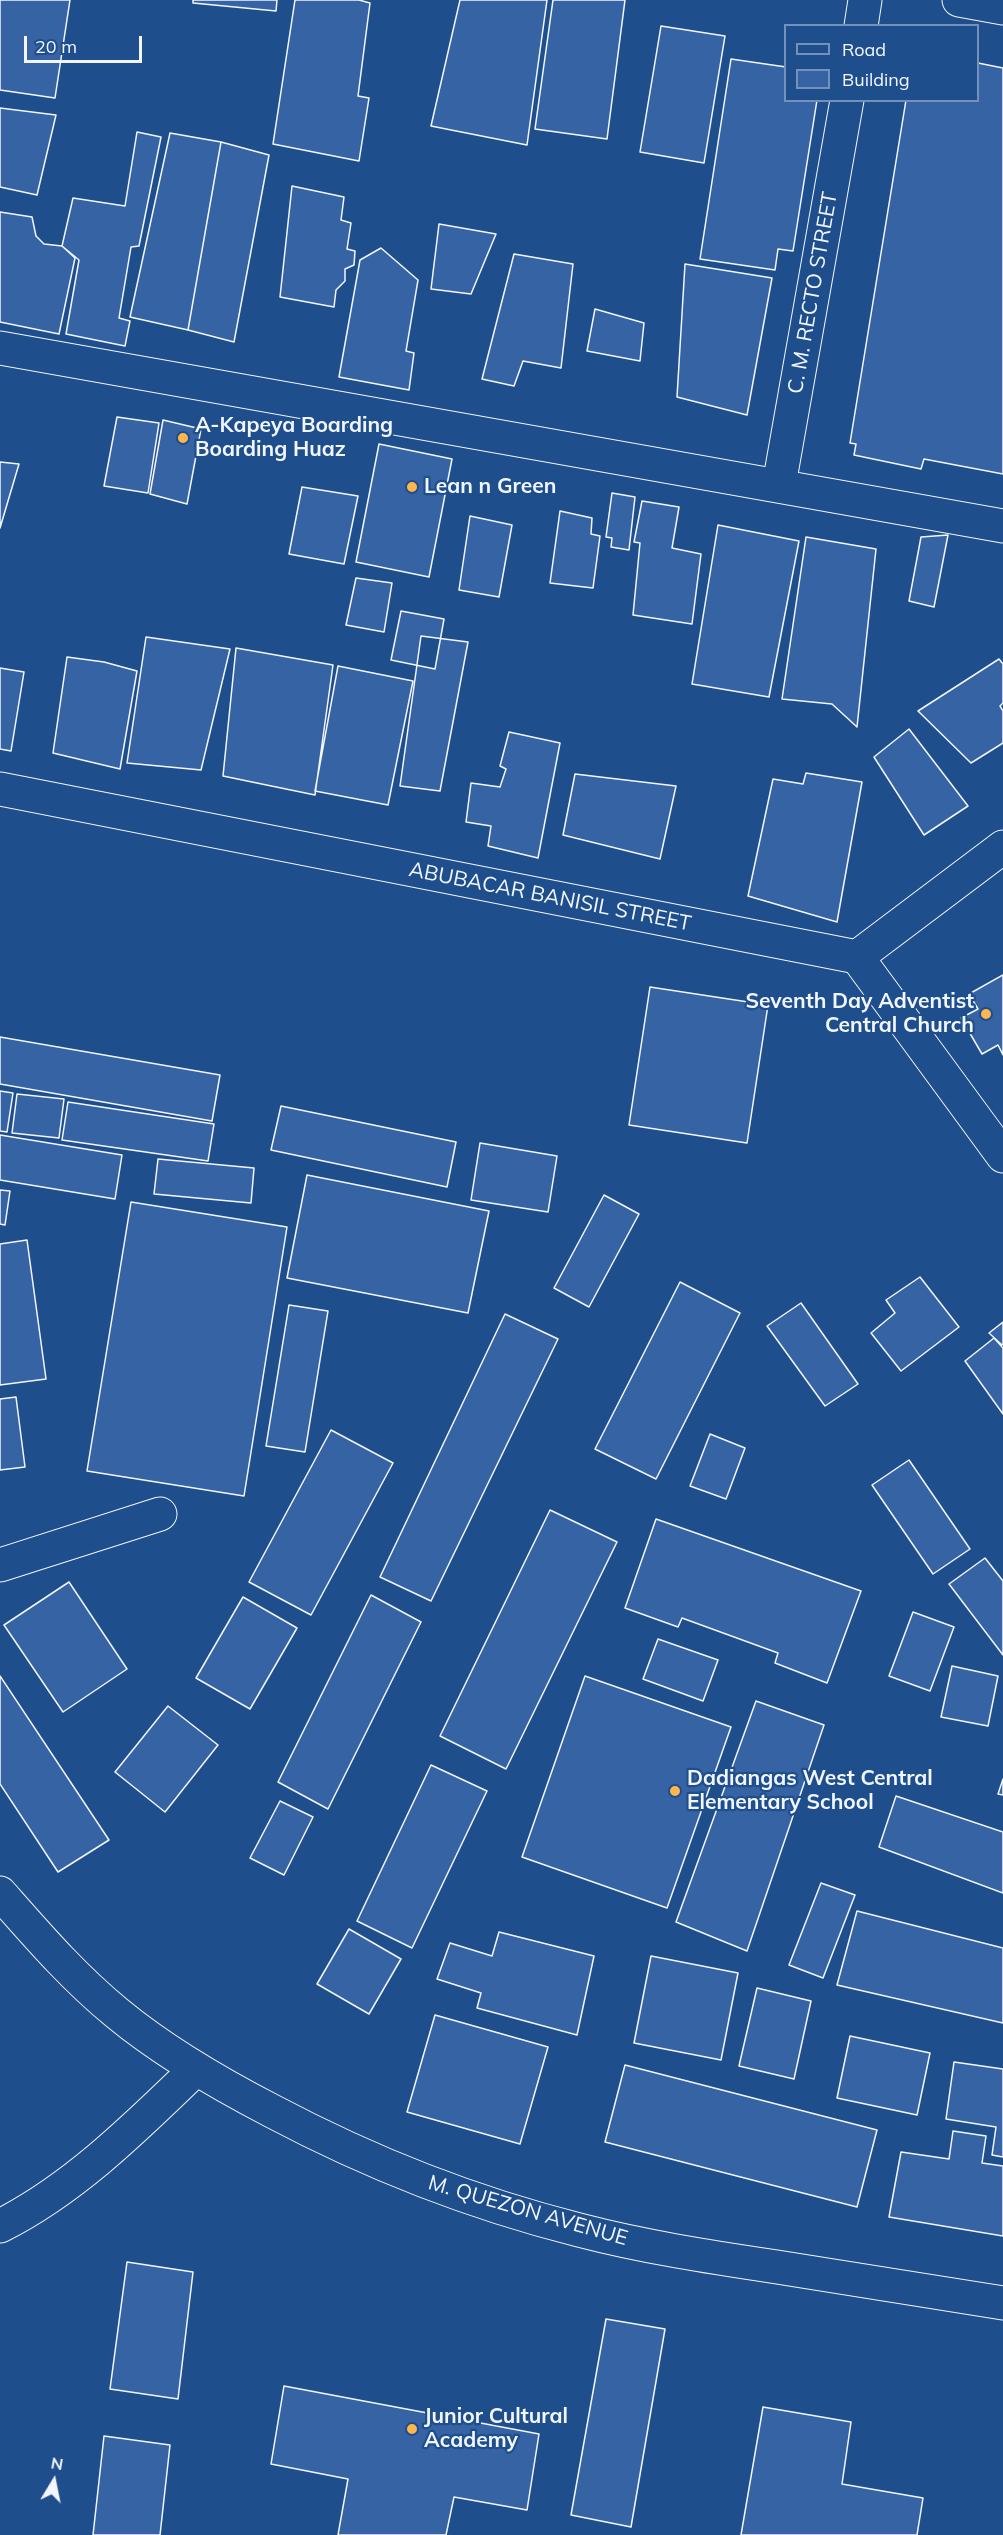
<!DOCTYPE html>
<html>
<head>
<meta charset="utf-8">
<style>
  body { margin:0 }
  #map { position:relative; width:1003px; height:2535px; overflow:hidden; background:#1f4e8c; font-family:Mulish,sans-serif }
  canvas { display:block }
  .legend { position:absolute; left:784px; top:24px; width:195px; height:78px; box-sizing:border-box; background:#1f4e8c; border:2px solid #7391ba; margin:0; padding:8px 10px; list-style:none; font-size:18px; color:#f2f6ff }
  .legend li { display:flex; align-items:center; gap:12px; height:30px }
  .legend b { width:30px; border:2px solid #7391ba }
  .north { position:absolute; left:24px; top:2451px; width:60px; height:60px; -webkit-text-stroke:4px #1f4e8c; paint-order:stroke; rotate:10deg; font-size:16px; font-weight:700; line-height:24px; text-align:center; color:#f2f6ff }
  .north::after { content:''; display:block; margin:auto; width:21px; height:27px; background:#f2f6ff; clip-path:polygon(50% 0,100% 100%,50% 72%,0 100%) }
  .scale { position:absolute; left:24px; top:36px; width:118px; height:27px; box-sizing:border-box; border:3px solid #f2f6ff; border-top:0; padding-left:8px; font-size:18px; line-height:21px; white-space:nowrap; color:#f2f6ff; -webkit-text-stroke:4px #1f4e8c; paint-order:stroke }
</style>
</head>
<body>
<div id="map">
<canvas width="1003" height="2535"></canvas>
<ul class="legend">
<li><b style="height:8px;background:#1f4e8c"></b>Road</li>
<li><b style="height:16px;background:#3563a3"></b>Building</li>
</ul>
<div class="north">N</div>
<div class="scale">20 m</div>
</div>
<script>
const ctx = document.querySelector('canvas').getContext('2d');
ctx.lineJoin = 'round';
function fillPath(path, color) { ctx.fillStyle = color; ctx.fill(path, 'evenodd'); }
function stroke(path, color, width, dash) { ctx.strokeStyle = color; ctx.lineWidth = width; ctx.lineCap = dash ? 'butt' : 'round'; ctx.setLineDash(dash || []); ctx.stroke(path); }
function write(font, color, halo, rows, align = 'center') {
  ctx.font = font + ' Mulish,sans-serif'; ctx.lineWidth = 4.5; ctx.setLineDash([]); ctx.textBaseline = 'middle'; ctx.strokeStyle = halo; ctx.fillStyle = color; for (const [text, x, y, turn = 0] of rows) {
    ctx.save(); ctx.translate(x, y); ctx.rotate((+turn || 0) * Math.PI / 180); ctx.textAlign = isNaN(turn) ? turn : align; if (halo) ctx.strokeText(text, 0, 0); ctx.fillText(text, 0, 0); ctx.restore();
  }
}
const building = new Path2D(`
  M0 0H70L55 98 0 90Z
  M193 0H277L276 11 193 3Z
  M295 0H359L370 3 358 96 369 98 359 161 273 144Z
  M460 0H547L527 145 431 126Z
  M553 0H625L607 139 535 129Z
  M661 26 725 36 704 163 640 152Z
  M731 59 786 67V100H817L793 251 778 249 775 270 700 259Z
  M978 63 1003 68V474L924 459 921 469 854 455 856 444 850 443 906 100H978Z
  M0 108 56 115 37 195 0 187Z
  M137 132 161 137 139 246 131 247 119 318 130 321 125 346 66 334 79 260 62 246 73 198 125 206Z
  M170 133 221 142 188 330 130 317Z
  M221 142 269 155 234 342 188 330Z
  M292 186 344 197 341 220 351 223 347 249 355 251 354 265 345 269V281L336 290 334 307 280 297Z
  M0 212 32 217 36 236 44 244 62 246 75 258 59 334 0 322Z
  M439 224 496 234 471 294 431 289Z
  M381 248 418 280 406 351 414 353 409 390 339 377 360 260Z
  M514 254 573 264 561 368 523 361 514 386 482 379Z
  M685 264 772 278 747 415 677 397Z
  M595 309 644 323 640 361 587 351Z
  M117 417 159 423 148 493 104 486Z
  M163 420 201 429 187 504 150 494Z
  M379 444 452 459 429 577 356 562Z
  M0 462 19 464 0 528Z
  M302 487 358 496 344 564 289 554Z
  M612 493 635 497 629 550 611 547 612 538 606 537Z
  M642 501 679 507 672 548 701 554 692 624 633 615 640 543 634 542Z
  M560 511 592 518 591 534 600 536 593 588 550 583Z
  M470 516 512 525 499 597 459 590Z
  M718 525 799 541 769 697 692 684Z
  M948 535 934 607 909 601 921 537Z
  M806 537 876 549 857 727 832 704 782 699Z
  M356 578 392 583 384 632 346 625Z
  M401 611 444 619 435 669 391 660Z
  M421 636 468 642 440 791 400 786Z
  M146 637 230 649 201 770 127 763Z
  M236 648 333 665 315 795 223 776Z
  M67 657 104 662 137 671 120 769 53 753Z
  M999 659 1003 664V703L1000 706 1003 711V743L971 763 918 711Z
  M338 666 413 681 388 805 315 791Z
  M0 668 24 672 11 751 0 749Z
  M909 729 968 806 924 835 874 757Z
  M509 732 560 743 538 858 488 846 491 826 466 822 471 783 500 787 506 769 500 766Z
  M806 773 862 782 837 922 748 896 773 779 803 784Z
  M575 774 676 786 660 859 563 835Z
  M1003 975V1055L998 1045 982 1054 961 1018 978 1009 969 994Z
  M650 987 768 1005 747 1143 629 1125Z
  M0 1037 220 1075 212 1121 0 1084Z
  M0 1091 13 1093 7 1132 0 1131Z
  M17 1094 64 1099 59 1138 12 1133Z
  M68 1102 214 1124 208 1161 62 1140Z
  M281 1106 456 1142 447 1187 271 1150Z
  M0 1135 122 1155 115 1199 0 1180Z
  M480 1143 557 1156 548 1212 471 1200Z
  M158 1159 254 1168 251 1203 154 1194Z
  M307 1175 489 1211 468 1313 287 1278Z
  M0 1190 10 1191 5 1225 0 1224Z
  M604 1195 639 1214 589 1307 554 1288Z
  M131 1202 287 1227 244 1496 87 1471Z
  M27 1240 46 1379 0 1385V1244Z
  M920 1277 959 1327 901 1371 871 1333 895 1313 886 1300Z
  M680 1282 740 1313 656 1479 595 1449Z
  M801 1303 858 1384 825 1406 767 1326Z
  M289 1305 328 1311 305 1452 266 1446Z
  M505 1314 558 1339 431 1601 380 1577Z
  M1003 1322V1344L1002 1345 989 1333Z
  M994 1338 1003 1348V1414L965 1361Z
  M16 1397 25 1467 0 1470V1399Z
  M331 1430 393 1463 311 1615 249 1582Z
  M710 1434 745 1448 726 1499 690 1486Z
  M909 1460 970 1549 933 1574 872 1485Z
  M550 1510 617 1542 506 1769 440 1736Z
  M656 1519 861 1591 827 1683 775 1663 778 1653 682 1618 678 1627 625 1608Z
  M985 1558 1003 1581V1655L949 1584Z
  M69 1582 127 1669 63 1712 4 1625Z
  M371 1595 421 1622 328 1809 278 1782Z
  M243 1597 297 1628 250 1709 196 1678Z
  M913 1612 954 1627 930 1691 889 1676Z
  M658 1639 718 1660 703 1701 643 1679Z
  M952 1666 998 1676 988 1726 941 1717Z
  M0 1676 109 1840 58 1872 0 1784Z
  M585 1676 731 1727 667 1908 522 1857Z
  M756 1701 824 1725 747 1951 676 1922Z
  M168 1706 218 1745 165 1812 115 1772Z
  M431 1765 487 1791 412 1948 357 1921Z
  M1003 1779V1795L998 1794Z
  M896 1796 1003 1832V1893L879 1847Z
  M280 1801 313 1817 284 1875 250 1858Z
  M821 1883 855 1895 823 1978 789 1965Z
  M857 1911 1003 1948V2023L837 1985Z
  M349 1929 401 1959 369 2014 317 1984Z
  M499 1932 594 1956 577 2035 477 2008 481 1993 437 1979 450 1943 492 1956Z
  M651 1956 738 1973 721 2060 634 2043Z
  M757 1988 811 2001 794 2079 739 2066Z
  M435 2015 548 2047 520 2144 407 2112Z
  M850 2036 930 2053 917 2115 837 2098Z
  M954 2062 1003 2069V2157L992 2155 996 2127 946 2119Z
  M625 2065 877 2130 857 2207 605 2142Z
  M953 2131 986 2136 982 2163 1003 2166V2236L889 2217 901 2152 949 2159Z
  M127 2262 193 2272 178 2399 110 2389Z
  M606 2319 665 2329 631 2527 571 2515Z
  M284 2386 539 2434 527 2510 454 2497 446 2535H338L348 2479 271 2464Z
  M763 2407 851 2422 842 2484 923 2498 917 2535H741Z
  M104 2436 170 2445 160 2535H93Z`);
const minor = new Path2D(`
  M959 0 1003 8
  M861 26 865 0
  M0 348 1003 526
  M779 485 847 100
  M0 789 857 957 1003 1156
  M857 957 1003 847
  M0 1565 160 1514
  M0 1893C37 1935 73 1977 117 2013 164 2052 218 2083 272 2111 370 2163 472 2203 579 2230 644 2247 710 2257 777 2267 852 2279 928 2291 1003 2303
  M0 2226C74 2189 137 2126 196 2069`);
const markers = [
  [183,438,6,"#ffb74d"],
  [412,487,6,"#ffb74d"],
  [986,1014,6,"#ffb74d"],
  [675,1791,6,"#ffb74d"],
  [412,2429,6,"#ffb74d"]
];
const streetNames = [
  ["C. M. RECTO STREET",813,293,-80],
  ["ABUBACAR BANISIL STREET",550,897,11],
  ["M. QUEZON AVENUE",528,2211,16]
];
const poiNames = [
  ["A-Kapeya Boarding",195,426],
  ["Boarding Huaz",195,450],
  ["Lean n Green",424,487],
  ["Seventh Day Adventist",974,1002,"right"],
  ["Central Church",974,1026,"right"],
  ["Dadiangas West Central",687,1779],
  ["Elementary School",687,1803],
  ["Junior Cultural",424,2417],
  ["Academy",424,2441]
];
fillPath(building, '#3563a3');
stroke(building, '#f2f6ff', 1.5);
stroke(minor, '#f2f6ff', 35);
stroke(minor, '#1f4e8c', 33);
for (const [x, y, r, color] of markers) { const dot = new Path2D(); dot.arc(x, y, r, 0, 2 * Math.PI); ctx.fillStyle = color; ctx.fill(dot); stroke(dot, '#1f4e8c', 2); }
write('21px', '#f2f6ff', '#1f4e8c', streetNames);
write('bold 21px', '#f2f6ff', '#1f4e8c', poiNames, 'left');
</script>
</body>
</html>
